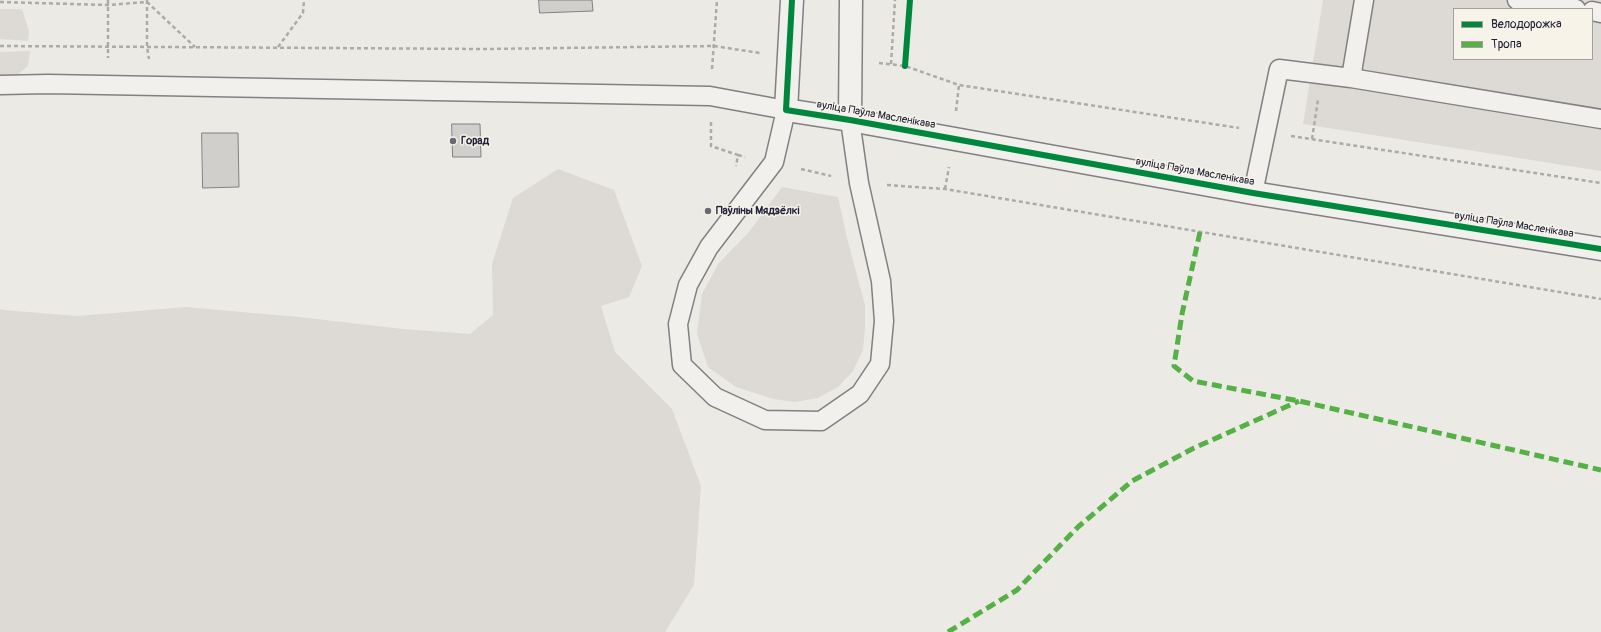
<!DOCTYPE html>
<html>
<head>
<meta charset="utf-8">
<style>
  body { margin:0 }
  #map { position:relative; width:1601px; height:632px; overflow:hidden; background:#ebeae4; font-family:Pangolin,sans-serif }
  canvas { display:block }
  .legend { position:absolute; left:1453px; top:8px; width:140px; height:52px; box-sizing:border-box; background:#f7f3e8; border:1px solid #a29fa3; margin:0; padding:5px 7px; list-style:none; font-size:12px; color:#22223b }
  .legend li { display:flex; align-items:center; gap:8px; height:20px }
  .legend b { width:20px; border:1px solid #a29fa3 }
</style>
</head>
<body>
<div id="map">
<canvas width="1601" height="632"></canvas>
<ul class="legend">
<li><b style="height:5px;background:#00873e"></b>Велодорожка</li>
<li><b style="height:5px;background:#55b146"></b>Тропа</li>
</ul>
</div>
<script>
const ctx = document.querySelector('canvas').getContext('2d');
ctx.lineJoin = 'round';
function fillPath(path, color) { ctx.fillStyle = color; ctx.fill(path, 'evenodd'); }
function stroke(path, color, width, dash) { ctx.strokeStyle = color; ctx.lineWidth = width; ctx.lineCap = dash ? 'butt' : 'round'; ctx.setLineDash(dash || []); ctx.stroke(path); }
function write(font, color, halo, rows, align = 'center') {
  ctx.font = font + ' Pangolin,sans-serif'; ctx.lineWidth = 3; ctx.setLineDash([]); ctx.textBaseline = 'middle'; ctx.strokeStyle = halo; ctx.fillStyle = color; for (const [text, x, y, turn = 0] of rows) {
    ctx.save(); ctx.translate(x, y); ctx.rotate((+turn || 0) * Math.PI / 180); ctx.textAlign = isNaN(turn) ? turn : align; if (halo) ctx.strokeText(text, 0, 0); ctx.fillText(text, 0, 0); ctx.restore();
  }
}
const green = new Path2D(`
  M1323 0H1601V171L1303 124ZM1454 9H1592V59H1454Z
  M0 9H22L29 31 28 41 0 39Z
  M30 51 28 66 16 76 0 81V52Z
  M558 169 614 190 642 266 629 297 601 306 615 352 672 409 701 486 694 585 665 632H0V309L4 310 77 316 186 307 299 317 403 329 470 334 493 315 492 264 513 198Z
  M782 187 838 197 848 242 865 305V328L863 350 853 371 838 387 818 398 795 402 773 399 736 387 708 367 697 334 702 294 718 264 749 232Z`);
const building = new Path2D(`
  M539 0H592L593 11 540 13Z
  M452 124H480L481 157H453Z
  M202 133H238L239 187 203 188Z`);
const path = new Path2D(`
  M108 0V58
  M147 0V47L149 59
  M0 2 108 5 147 2 195 47
  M0 46 485 49 714 46 760 53
  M278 47 303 13 304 0
  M879 63 905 66 959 85 1239 128
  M891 64 895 0
  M712 69 717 0
  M956 111 959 85
  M711 122V146L738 155 736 166
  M1291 136 1601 183
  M1312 139 1318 100
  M738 155 745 157
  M801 169 831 176
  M887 185 945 189 1601 299
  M945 189 949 167`);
const lane = new Path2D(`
  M1517 0 1576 9
  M1592 11 1601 13
  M1351 78 1364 0
  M0 85 48 84 710 96 786 110 774 162 709 247 688 285 678 324 682 365 715 397 765 420 821 421 860 394 880 364 884 321 881 281 859 183 850 120
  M1253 193 1279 69 1351 78 1601 119`);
const secondary = new Path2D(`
  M792 0 786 110 850 120 1253 193 1601 249
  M850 120 851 0`);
const quiet = new Path2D(`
  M1200 232 1182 314 1174 366 1193 381 1299 401 1601 470
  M948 632 1017 590 1078 527 1132 481 1194 448 1299 401`);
const cycleway = new Path2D(`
  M792 0 786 110 850 120 1253 193 1601 249
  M905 66 910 0`);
const markers = [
  [453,141,4,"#686876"],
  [708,211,4,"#686876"]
];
const streetNames = [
  ["вуліца Паўла Масленікава",876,115,10],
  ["вуліца Паўла Масленікава",1195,172,10],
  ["вуліца Паўла Масленікава",1514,225,9]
];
const poiNames = [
  ["Горад",461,141],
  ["Паўліны Мядзёлкі",716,211]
];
fillPath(green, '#dddad5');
fillPath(building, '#d0cfcc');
stroke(building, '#818083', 1);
stroke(lane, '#818083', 21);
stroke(secondary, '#818083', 25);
stroke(path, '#acabac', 2.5, [4, 3]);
stroke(lane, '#f1f0ec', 18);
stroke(secondary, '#f1f0ec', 22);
stroke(quiet, '#55b146', 5, [10, 5]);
stroke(cycleway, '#00873e', 6);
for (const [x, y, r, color] of markers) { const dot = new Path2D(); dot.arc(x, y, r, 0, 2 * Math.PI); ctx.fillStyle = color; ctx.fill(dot); stroke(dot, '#f7f3e8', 1.5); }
write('11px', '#22223b', '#f7f3e8', streetNames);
write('bold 11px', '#22223b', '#f7f3e8', poiNames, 'left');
</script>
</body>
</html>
